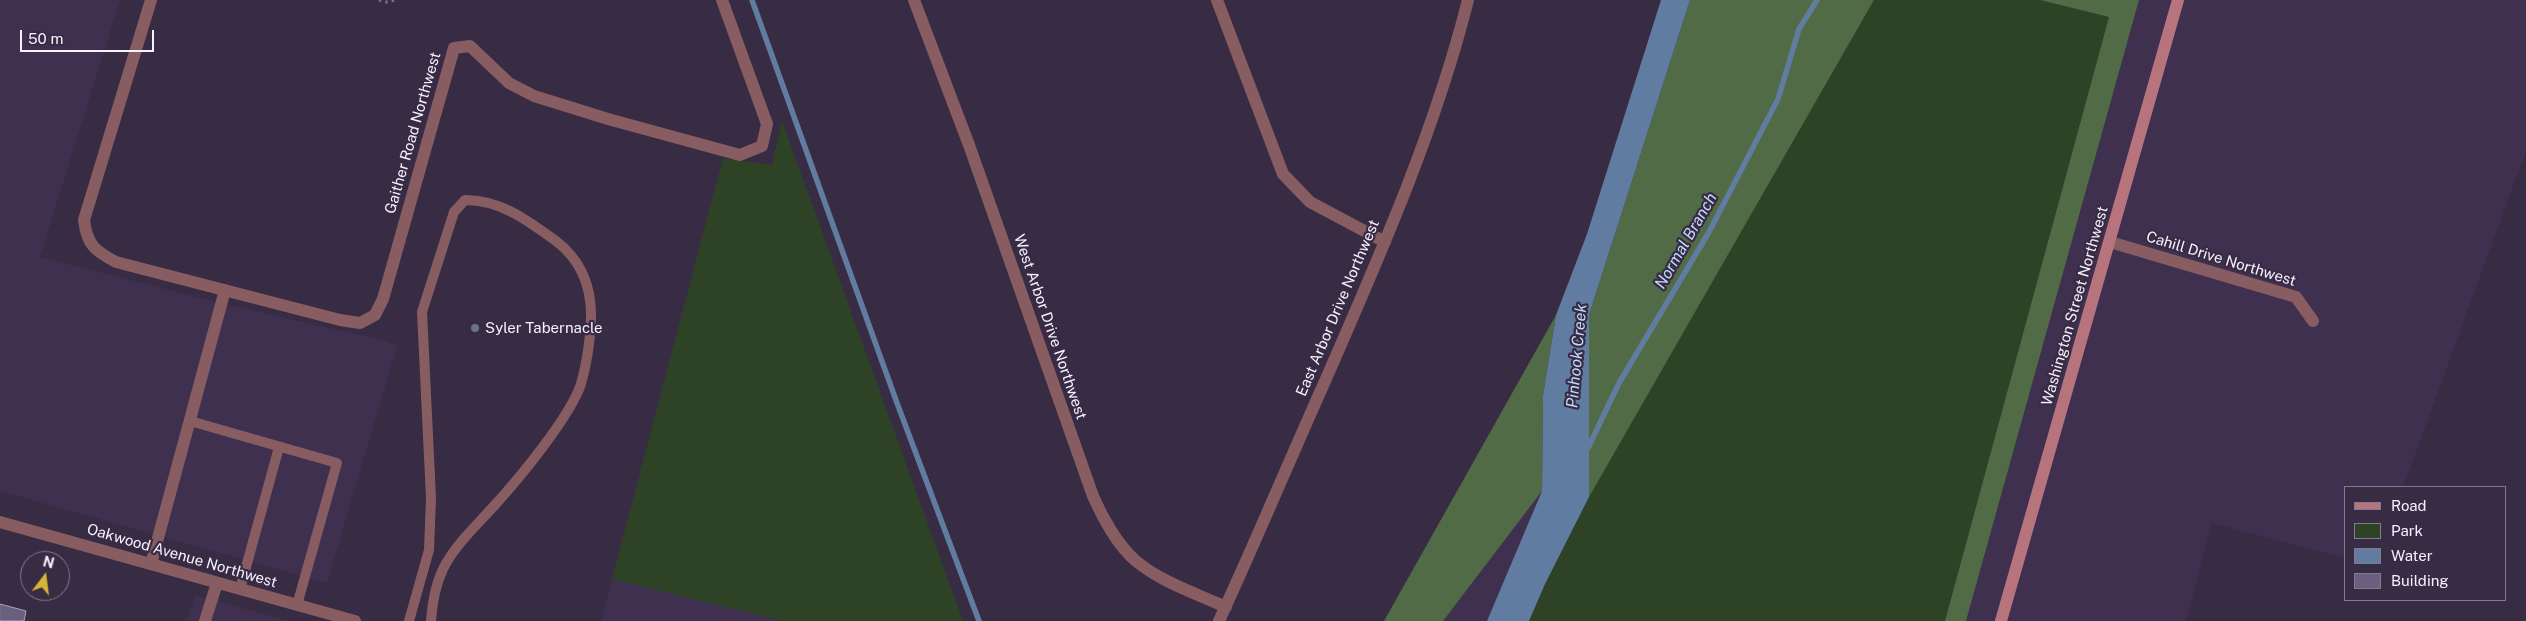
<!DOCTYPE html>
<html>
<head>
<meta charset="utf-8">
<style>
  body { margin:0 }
  #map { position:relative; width:2526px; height:621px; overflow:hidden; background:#382b44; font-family:"Public Sans",sans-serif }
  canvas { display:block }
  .legend { position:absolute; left:2344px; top:486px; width:162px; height:115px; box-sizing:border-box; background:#382b44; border:1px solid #847a8e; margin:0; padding:6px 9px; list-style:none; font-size:15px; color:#f7f0fe }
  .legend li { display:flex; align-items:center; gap:10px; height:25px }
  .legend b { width:25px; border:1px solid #847a8e }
  .north { position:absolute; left:20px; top:551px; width:50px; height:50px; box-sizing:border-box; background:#382b44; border:1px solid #847a8e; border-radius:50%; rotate:15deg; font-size:14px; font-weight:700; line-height:20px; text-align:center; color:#f7f0fe }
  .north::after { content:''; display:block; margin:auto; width:18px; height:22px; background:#d5b534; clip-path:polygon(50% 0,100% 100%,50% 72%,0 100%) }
  .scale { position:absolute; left:20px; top:30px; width:134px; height:22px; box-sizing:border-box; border:2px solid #f7f0fe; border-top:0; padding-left:6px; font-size:15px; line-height:18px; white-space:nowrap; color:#f7f0fe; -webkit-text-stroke:4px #382b44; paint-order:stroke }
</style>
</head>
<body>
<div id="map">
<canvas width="2526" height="621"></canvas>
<ul class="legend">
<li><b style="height:6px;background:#b7747d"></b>Road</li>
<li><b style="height:14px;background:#2e4326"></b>Park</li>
<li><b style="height:14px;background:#607ca0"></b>Water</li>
<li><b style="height:14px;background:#69607f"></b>Building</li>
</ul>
<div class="north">N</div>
<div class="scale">50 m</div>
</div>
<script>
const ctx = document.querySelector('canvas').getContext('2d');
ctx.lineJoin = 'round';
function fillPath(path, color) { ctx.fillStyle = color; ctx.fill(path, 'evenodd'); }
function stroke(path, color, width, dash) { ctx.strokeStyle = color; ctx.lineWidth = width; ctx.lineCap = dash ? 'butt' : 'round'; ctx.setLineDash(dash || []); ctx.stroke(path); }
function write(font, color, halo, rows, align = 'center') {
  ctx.font = font + ' "Public Sans",sans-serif'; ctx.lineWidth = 4.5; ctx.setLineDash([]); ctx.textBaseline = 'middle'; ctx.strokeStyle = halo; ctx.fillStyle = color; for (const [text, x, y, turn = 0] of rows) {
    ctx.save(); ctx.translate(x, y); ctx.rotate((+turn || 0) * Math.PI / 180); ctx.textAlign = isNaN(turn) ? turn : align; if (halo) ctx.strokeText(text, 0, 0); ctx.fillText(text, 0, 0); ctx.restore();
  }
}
const built = new Path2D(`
  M0 0H120L40 257 220 303 386 341 397 346 327 583 0 491Z
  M2139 0H2526V151L2403 487H2345V558L2212 523 2186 621H1966Z
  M1542 491 1487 621H1443L1463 593Z
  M612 579 783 621H601Z
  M195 595 289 621H187Z`);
const green = new Path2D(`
  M1874 0H2040L2109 17 1945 621H1529L1545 584 1589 497Z
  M782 121 963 621H783L612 579 723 158 772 165Z`);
const forest = new Path2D(`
  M1690 0H1874L1589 497V315Z
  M2040 0H2139L1966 621H1945L2109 17Z
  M1556 315 1543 395 1542 491 1443 621H1384Z`);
const water = new Path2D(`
  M1661 0H1690L1589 315V497L1545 584 1529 621H1487L1542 491 1543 395 1556 315 1587 234Z`);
const stream = new Path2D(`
  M752 0 897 403 979 621
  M1588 448 1619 383 1709 232 1778 99 1799 29 1817 0`);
const building = new Path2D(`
  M0 604 26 611 24 621H0Z`);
const path = new Path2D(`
  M379 0 386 2 396 0`);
const service = new Path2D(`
  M190 421 337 463 297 605
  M240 589 279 447
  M409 621 429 550 431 498 422 312 454 212 465 200C501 200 527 220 556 241 581 260 592 288 591 320 590 342 587 363 581 384 570 417 518 480 493 507 476 526 454 546 443 569 436 584 432 605 431 621`);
const minor = new Path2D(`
  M151 0 84 220C87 245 95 251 116 262L340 320 360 323 375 315 383 299 454 48 470 46 509 83 534 96 608 119 740 155 762 146 767 124 722 0
  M914 0 969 145 1093 496C1102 517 1118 546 1136 561 1161 582 1195 593 1226 607
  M1217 0 1283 174 1310 202 1385 242
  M2110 242 2296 297 2313 321
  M151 564 225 290
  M205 621 217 583
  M1219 621C1256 541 1290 459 1326 379 1380 255 1435 131 1468 0`);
const tertiary = new Path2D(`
  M0 522 355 621`);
const secondary = new Path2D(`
  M2001 621 2178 0`);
const markers = [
  [475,328,5,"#6b7280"]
];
const streetNames = [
  ["Gaither Road Northwest",413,133,-74],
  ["Cahill Drive Northwest",2221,259,17],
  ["Washington Street Northwest",2075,306,-74],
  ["East Arbor Drive Northwest",1338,308,-67],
  ["West Arbor Drive Northwest",1050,327,71],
  ["Oakwood Avenue Northwest",182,556,16]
];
const poiNames = [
  ["Syler Tabernacle",485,328]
];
const waterNames = [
  ["Normal Branch",1686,241,-60],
  ["Pinhook Creek",1577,356,-85]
];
fillPath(built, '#403050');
fillPath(green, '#2e4326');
fillPath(forest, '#516b46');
fillPath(water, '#607ca0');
stroke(stream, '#607ca0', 5.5);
fillPath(building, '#69607f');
stroke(building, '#a9a1c2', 1);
stroke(path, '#7a6f84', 3, [2.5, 4]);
stroke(service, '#875d62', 10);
stroke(minor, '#875d62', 12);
stroke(tertiary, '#875d62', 12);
stroke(secondary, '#b7747d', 12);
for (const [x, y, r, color] of markers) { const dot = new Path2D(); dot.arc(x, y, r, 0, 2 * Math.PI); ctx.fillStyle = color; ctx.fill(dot); stroke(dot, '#382b44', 2); }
write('15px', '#f7f0fe', '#382b44', streetNames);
write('15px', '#f7f0fe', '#382b44', poiNames, 'left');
write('italic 16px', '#c0dcfe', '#382b44', waterNames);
</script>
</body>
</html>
